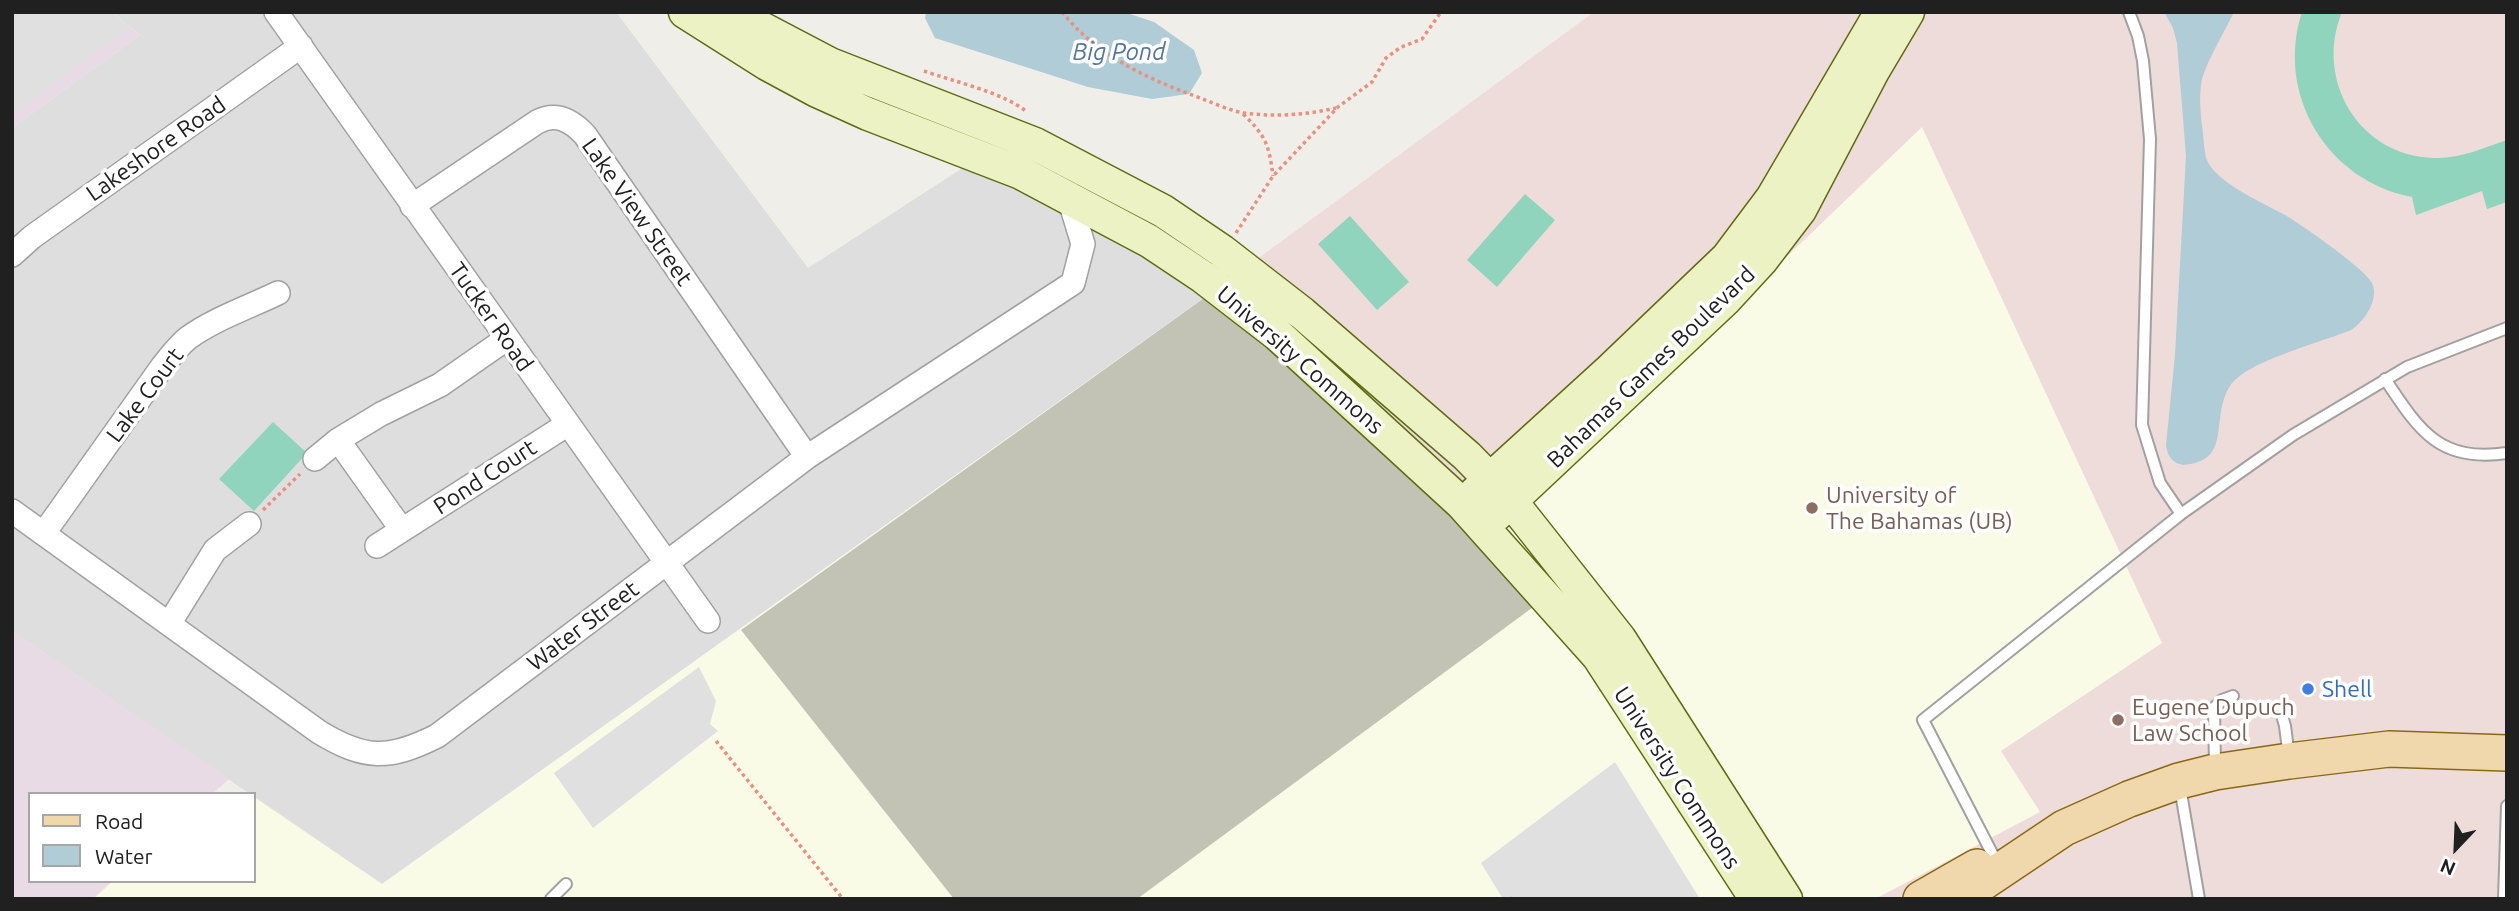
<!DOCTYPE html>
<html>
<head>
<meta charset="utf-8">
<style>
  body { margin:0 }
  #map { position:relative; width:2519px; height:911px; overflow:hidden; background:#f0eee8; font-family:Ubuntu,sans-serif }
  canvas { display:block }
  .frame { position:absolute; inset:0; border:14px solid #202020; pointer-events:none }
  .legend { position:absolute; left:28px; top:792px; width:228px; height:91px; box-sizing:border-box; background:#fff; border:2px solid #a6a6a6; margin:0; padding:9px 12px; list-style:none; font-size:21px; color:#202020 }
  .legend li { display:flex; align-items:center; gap:14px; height:35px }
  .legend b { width:35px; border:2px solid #a6a6a6 }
  .north { position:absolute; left:2421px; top:813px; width:70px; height:70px; -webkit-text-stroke:5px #fff; paint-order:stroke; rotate:203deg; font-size:19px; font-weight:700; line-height:28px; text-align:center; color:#202020 }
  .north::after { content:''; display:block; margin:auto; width:24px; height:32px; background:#202020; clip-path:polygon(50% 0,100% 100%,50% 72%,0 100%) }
</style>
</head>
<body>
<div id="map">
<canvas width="2519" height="911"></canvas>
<div class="frame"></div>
<ul class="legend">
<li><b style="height:9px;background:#f1d7ac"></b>Road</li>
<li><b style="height:19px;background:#afccd7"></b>Water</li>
</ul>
<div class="north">N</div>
</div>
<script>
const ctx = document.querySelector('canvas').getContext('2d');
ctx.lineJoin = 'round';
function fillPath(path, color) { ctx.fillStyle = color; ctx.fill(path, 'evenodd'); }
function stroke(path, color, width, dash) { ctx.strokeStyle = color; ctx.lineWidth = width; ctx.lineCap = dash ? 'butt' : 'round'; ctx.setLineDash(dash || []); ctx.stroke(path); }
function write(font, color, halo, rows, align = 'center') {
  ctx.font = font + ' Ubuntu,sans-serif'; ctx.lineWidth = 7; ctx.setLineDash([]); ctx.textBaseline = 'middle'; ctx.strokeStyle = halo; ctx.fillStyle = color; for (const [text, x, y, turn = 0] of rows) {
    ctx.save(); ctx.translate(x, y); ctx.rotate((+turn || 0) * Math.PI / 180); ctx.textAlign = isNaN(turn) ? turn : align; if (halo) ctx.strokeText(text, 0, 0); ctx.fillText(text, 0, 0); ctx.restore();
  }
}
const residential = new Path2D(`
  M112 12H616L808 268 975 160 1211 293 382 884 254 796V794H250L12 631V128L140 35Z`);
const commercial = new Path2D(`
  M1594 12H2507V899H92L112 881H254V796L383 884 1211 293Z`);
const industrial = new Path2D(`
  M12 12H111L140 35 12 128Z
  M12 631 229 779 212 794H30V881H112L92 899H12Z`);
const education = new Path2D(`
  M1922 127 2162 643 2001 751 2040 812 1875 899H93L113 881H254V797L382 884 1211 293 1493 538Z`);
const construction = new Path2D(`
  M1211 293 1447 478 1540 602 1137 899H954L741 630Z`);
const pitch = new Path2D(`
  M2302 12H2342C2314 80 2359 156 2434 158 2460 159 2483 148 2507 140V202L2487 209 2482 191 2416 215 2412 197C2327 181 2275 94 2302 12Z
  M1525 194 1555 220 1497 287 1467 260Z
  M1350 216 1409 282 1377 310 1318 244Z
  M273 422 307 453 254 511 219 479Z`);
const parking = new Path2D(`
  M16 12H111L130 27 12 115V18Z
  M699 667 716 701 710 724 718 731 593 828 554 773Z
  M1615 762 1700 899H1503L1481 863Z`);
const water = new Path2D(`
  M926 12H1124L1154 22 1194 50 1202 73 1189 94 1152 99 1088 87 935 38 925 18Z
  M2164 12H2234C2225 31 2203 67 2201 85 2199 100 2201 119 2203 133 2204 142 2204 152 2207 160 2215 182 2265 204 2285 215 2302 225 2359 265 2370 280 2382 296 2365 321 2351 330 2323 342 2246 361 2230 386 2209 419 2234 461 2183 465 2172 463 2167 455 2166 445L2175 355 2186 156 2177 43 2173 28Z`);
const path = new Path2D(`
  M1062 12C1098 57 1150 80 1203 99 1216 104 1231 111 1244 113 1275 117 1306 115 1336 108
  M924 71C952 81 1005 93 1027 112
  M1243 114C1266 136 1269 145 1273 176
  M1236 233 1273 176 1338 107 1372 82 1386 58 1401 47 1422 39 1441 12
  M263 510 300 474
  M716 741 843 899
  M1510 899 1512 898`);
const service = new Path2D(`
  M2129 12 2138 36 2143 61 2150 139 2142 425 2160 483 2181 514
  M2385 379C2419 430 2439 463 2507 453
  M2280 708 2285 726 2289 757
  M2215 766 2214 708 2222 700 2233 696
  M2180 787 2199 899
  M1994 857 1923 720 2181 514 2293 435 2407 367 2507 328
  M551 899 566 884
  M2504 899 2507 806`);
const minor = new Path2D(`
  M276 12 708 621
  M412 206 537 122C556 112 571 120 585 135L807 457
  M12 255 32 237 301 46
  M338 440 402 530 568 424
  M315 459 338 440 381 414 440 385 506 339
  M12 511 319 732C365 760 389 760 437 736L807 457 1073 283 1083 244 1069 198
  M44 533 162 367C170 357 178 346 188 338 214 319 249 307 278 293
  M377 546 402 530
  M169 624 215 550 249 524`);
const secondary = new Path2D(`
  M685 12 767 64 817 91 868 114 1021 173 1149 241 1203 277 1278 335 1462 504 1598 656 1756 899
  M731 12 830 64 1035 144 1163 211 1222 251 1302 313 1467 456 1511 501 1620 639 1786 899
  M1475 493 1610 370 1727 258 1772 198 1881 12
  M1496 515 1726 299 1761 261 1800 210 1873 71 1908 12`);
const primary = new Path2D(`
  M1921 899 1977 867
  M1958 899 2064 828 2129 799 2179 781 2215 772 2289 761 2389 749 2507 753`);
const markers = [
  [1812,508,7,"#8d6e63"],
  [2308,689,7,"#3f7fe0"],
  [2118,720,7,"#8d6e63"]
];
const streetNames = [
  ["Lakeshore Road",156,149,-35],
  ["Lake View Street",637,212,55],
  ["Tucker Road",491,317,55],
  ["University Commons",1300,360,41],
  ["Bahamas Games Boulevard",1651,367,-44],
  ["Lake Court",145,395,-53],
  ["Pond Court",485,477,-33],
  ["Water Street",583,626,-37],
  ["University Commons",1677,778,57]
];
const educationNames = [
  ["University of",1826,495],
  ["The Bahamas (UB)",1826,521],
  ["Eugene Dupuch",2132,707],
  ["Law School",2132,733]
];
const shopNames = [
  ["Shell",2322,689]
];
const waterNames = [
  ["Big Pond",1119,52]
];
fillPath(residential, '#dedede');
fillPath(commercial, '#eedcda');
fillPath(industrial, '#e8dbe5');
fillPath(education, '#fafbe6');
fillPath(construction, '#c2c3b5');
fillPath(pitch, '#91d4be');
fillPath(parking, '#e0e0e0');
fillPath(water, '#afccd7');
stroke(service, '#a1a1a1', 14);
stroke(minor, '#a1a1a1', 26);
stroke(secondary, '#5d6c13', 35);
stroke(primary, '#8a6913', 38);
stroke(path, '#e99180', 3.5, [3.5, 3.5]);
stroke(service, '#fff', 10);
stroke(minor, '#fff', 23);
stroke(secondary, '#edf2c4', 32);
stroke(primary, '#f1d7ac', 35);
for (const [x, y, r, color] of markers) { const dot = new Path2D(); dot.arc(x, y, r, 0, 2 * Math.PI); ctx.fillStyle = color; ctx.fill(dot); stroke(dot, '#fff', 2.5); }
write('23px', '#202020', '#fff', streetNames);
write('23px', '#785e54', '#fff', educationNames, 'left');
write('23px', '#366cbe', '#fff', shopNames, 'left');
write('italic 24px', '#54759e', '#fff', waterNames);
</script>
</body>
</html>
